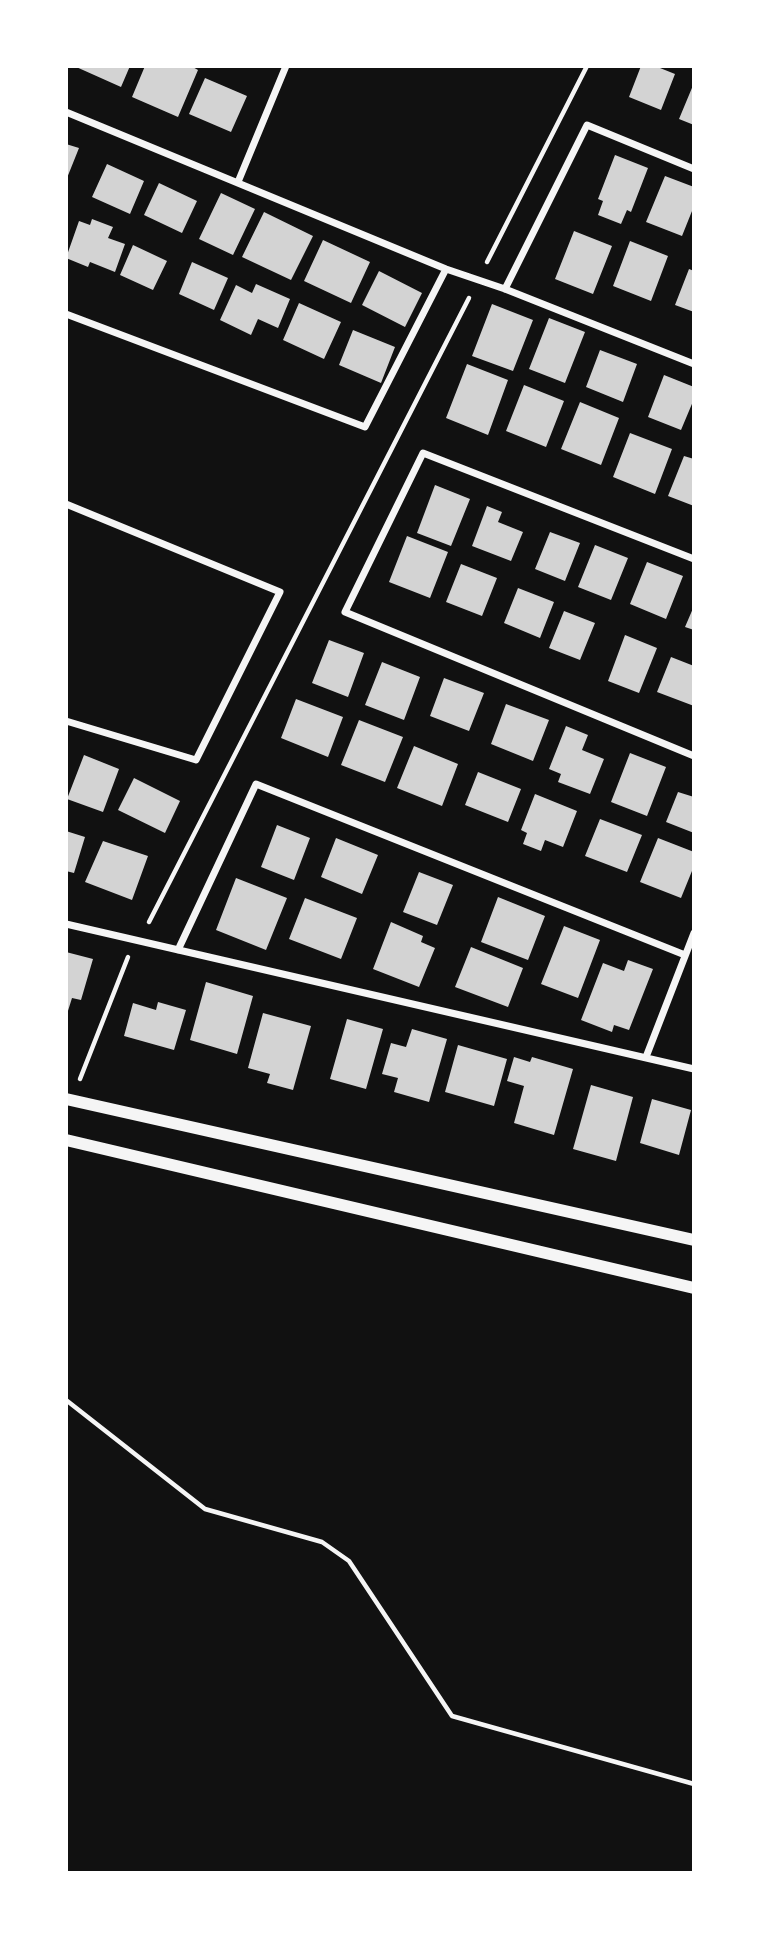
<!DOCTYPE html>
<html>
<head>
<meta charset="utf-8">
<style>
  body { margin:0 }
  #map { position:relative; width:760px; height:1939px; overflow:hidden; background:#111; font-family:Spectral,serif }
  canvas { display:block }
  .frame { position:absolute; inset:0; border:68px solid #fff; pointer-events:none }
</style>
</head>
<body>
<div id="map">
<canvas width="760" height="1939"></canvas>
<div class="frame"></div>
</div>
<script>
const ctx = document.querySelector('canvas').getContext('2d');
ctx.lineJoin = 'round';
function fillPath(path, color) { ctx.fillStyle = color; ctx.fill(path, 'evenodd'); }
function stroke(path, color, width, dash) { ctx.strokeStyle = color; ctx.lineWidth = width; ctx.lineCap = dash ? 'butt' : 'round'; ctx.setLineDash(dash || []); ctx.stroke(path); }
const building = new Path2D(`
  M74 66H130L121 87Z
  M145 66H191L198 70 178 117 132 97Z
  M641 66H655L675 74 661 110 629 97Z
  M205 78 247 96 231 132 189 114Z
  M694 83V125L679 119Z
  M66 144 79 148 67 178H66Z
  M615 155 648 168 631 212 627 210 621 224 598 215 603 201 598 199Z
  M107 164 144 181 130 214 92 197Z
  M665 176 694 187V206L682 236 646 222Z
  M159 183 197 201 182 233 144 215Z
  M221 193 255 209 233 255 199 239Z
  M264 212 313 236 291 280 242 257Z
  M92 219 113 227 108 238 125 244 115 272 90 262 88 267 66 258 79 221 90 225Z
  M574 231 612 246 593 294 555 279Z
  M323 240 370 262 351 303 304 281Z
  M630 241 668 256 651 301 613 286Z
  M133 245 167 261 153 290 120 275Z
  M192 262 228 278 214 310 179 294Z
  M689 269 694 271V312L675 305Z
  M379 271 422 293 405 327 362 305Z
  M256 284 290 299 278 328 258 319 251 335 220 320 236 285 252 293Z
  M299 303 341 322 324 359 283 340Z
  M492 304 533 320 513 371 472 356Z
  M549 318 585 332 565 383 529 369Z
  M353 330 395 347 381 383 339 365Z
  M600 350 637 364 623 402 586 387Z
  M467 364 508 380 488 435 446 418Z
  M664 375 694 387V399L681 430 648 417Z
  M524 385 564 401 546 447 506 431Z
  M580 402 619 418 601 465 561 449Z
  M630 433 672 449 655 494 613 477Z
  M684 456 694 459V506L668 496Z
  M435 485 470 499 451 546 417 533Z
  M487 506 502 512 498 522 523 532 511 561 472 546Z
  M550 532 580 543 565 581 535 569Z
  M407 536 448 552 430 598 389 582Z
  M595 545 628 558 611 600 578 587Z
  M647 562 683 576 666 619 630 604Z
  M461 564 497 578 482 616 446 602Z
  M518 588 554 602 540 638 504 623Z
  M694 606V630L685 627Z
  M564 611 595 623 580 660 549 648Z
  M625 635 657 648 639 693 608 681Z
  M329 640 364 653 348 697 312 683Z
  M671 657 694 666V706L657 692Z
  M382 662 420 677 404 720 365 705Z
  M444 678 484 693 469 731 430 716Z
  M296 699 343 717 328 757 281 738Z
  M506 704 549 720 533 761 491 744Z
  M359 720 403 737 385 782 341 765Z
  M566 726 588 735 582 750 604 759 590 794 558 782 561 774 549 769Z
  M414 746 458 764 442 806 397 788Z
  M630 753 666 767 647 816 611 802Z
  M84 755 119 769 103 812 67 799Z
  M478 772 521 789 508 822 465 805Z
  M134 778 180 801 165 833 118 810Z
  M678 792 694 797V833L666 822Z
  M535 794 577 811 563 847 545 840 541 851 523 844 527 833 521 830Z
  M600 819 642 835 627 872 585 856Z
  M277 825 310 838 294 880 261 867Z
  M66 831 85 837 74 873 66 871Z
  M336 838 378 855 362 894 321 877Z
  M658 838 694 852V866L681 898 640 882Z
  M103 841 148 856 132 900 85 882Z
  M419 872 453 885 437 925 403 912Z
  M236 878 287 898 266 950 216 930Z
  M498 897 545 916 528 960 481 942Z
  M305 898 357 918 341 959 289 939Z
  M391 922 423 936 421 942 435 948 419 987 373 969Z
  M564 926 600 940 578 998 541 984Z
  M471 947 523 968 508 1007 455 987Z
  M66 952 93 959 81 1000 72 998 67 1014Z
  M628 960 653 969 629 1030 614 1025 612 1032 581 1020 603 963 624 971Z
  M206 982 253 996 237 1054 190 1040Z
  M158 1002 186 1010 174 1050 124 1036 133 1003 156 1010Z
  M263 1013 311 1026 293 1090 267 1083 270 1074 248 1068Z
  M347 1019 383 1029 366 1089 330 1079Z
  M412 1029 447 1039 429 1102 394 1092 398 1078 382 1074 391 1043 406 1047Z
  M458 1045 507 1059 494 1106 445 1092Z
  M514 1057 530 1062 532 1057 573 1069 554 1135 514 1123 524 1086 507 1081Z
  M591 1085 633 1097 616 1161 573 1149Z
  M652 1099 691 1110 679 1155 640 1143Z`);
const path = new Path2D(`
  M487 262 587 66
  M149 922 469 298
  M80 1079 128 957
  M66 1400 205 1509 322 1542 349 1561 452 1716 694 1784`);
const minor = new Path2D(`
  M66 112 446 269 505 289 694 364
  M238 182 286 66
  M505 289 587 125 694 169
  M66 314 365 427 446 269
  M66 504 280 592 196 760 66 721
  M694 559 423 453 345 612 694 756
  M66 924 694 1069
  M178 950 256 784 685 955
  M646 1057 694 933`);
const tertiary = new Path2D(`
  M66 1099 694 1240
  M66 1140 694 1288`);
fillPath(building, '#d3d3d3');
stroke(path, '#f5f5f5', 4.5);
stroke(minor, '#f5f5f5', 7);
stroke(tertiary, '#f5f5f5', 12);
</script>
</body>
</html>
